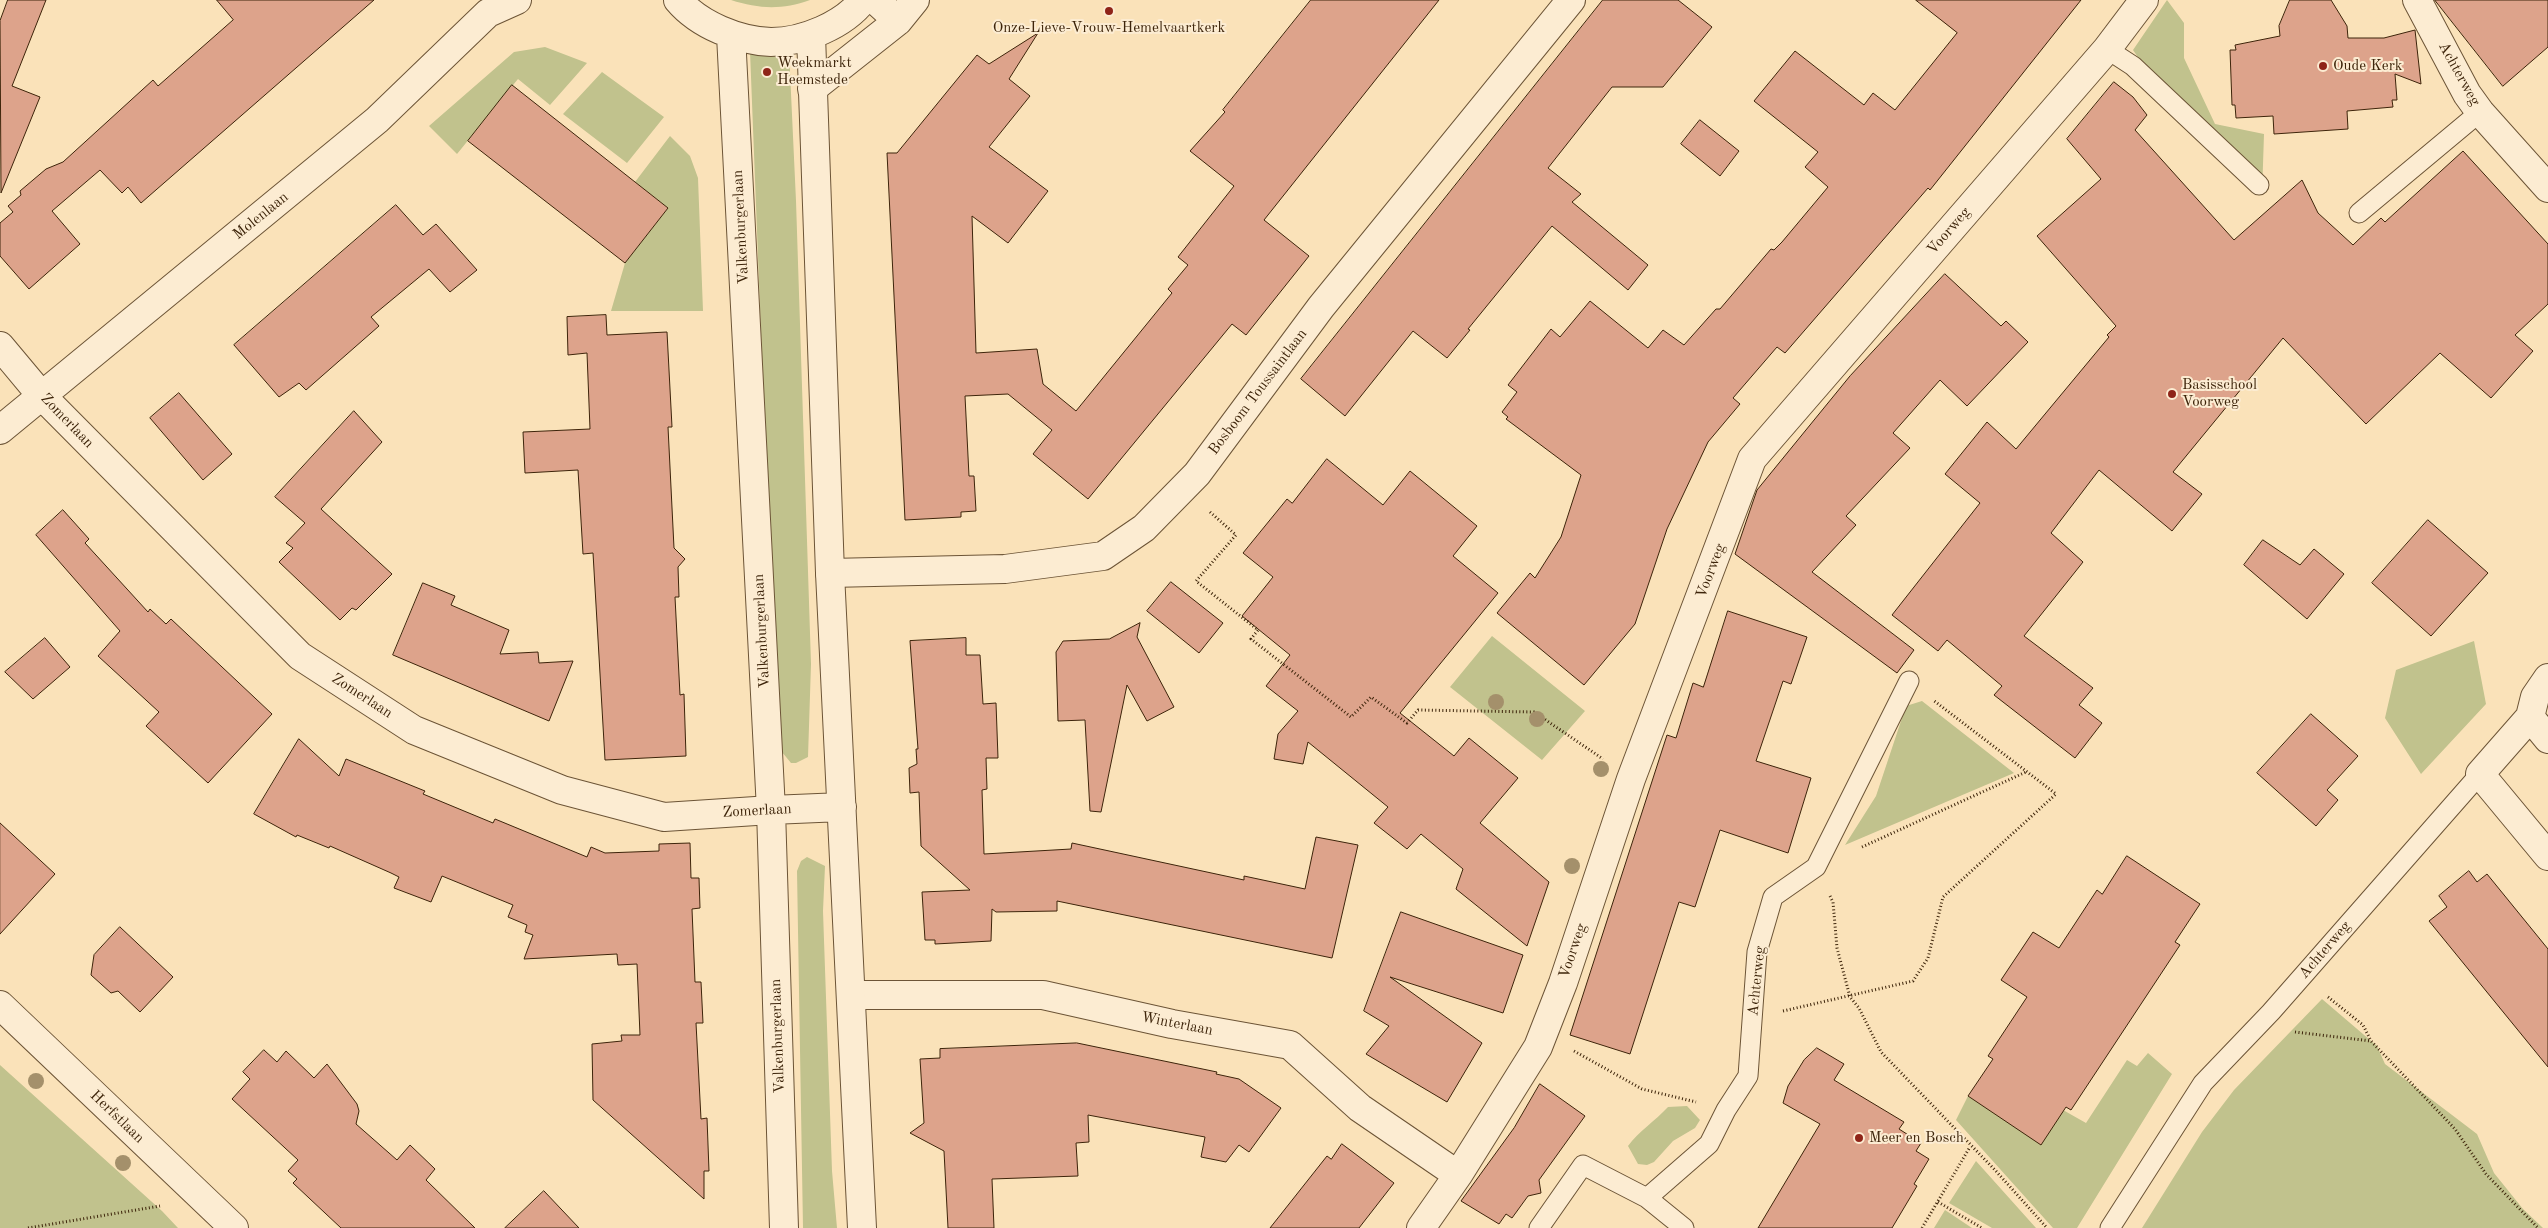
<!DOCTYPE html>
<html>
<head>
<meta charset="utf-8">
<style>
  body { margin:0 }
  canvas { display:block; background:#fae2b9 }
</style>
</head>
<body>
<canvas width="2548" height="1228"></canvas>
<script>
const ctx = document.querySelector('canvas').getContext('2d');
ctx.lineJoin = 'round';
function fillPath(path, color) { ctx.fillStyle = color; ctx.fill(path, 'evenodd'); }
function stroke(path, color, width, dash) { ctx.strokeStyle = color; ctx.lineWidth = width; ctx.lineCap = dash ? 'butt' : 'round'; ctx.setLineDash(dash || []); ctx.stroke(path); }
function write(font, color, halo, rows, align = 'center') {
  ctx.font = font + ' "Old Standard TT",serif'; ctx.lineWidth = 4; ctx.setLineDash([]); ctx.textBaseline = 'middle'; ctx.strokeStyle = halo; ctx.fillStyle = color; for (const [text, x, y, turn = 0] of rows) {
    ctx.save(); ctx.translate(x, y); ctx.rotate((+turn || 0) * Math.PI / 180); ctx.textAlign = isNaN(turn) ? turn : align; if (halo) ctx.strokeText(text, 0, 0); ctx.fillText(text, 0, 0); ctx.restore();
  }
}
const green = new Path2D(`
  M731 0H810C782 10 759 9 731 0Z
  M2167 0 2184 23V58L2215 124 2264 134 2262 195 2186 128 2133 50Z
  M545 47 587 63 550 105 518 79 457 154 429 126 514 52Z
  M789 50 796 201 811 664 808 757 796 763H791L777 746 750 51Z
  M602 72 664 117 627 163 563 114Z
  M670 136 690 156 698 178 703 311H611L625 263 668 208 635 182Z
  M1492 636 1585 711 1542 760 1450 687Z
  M2474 641 2486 704 2421 774 2385 718 2396 670Z
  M1922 701 2014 773 1845 845 1876 796 1906 706Z
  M807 857 825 866 823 911 832 1171 837 1228H803L797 871 801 861Z
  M2322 999 2377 1046 2385 1064 2477 1134 2494 1173 2523 1209 2543 1228H2142L2202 1132 2234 1090Z
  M2148 1053 2172 1074 2077 1228H2053L1956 1120 1968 1096 2041 1144 2063 1110 2086 1123 2127 1060 2137 1066Z
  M0 1065 162 1211 178 1228H0Z
  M1687 1106 1700 1120 1695 1128 1673 1141 1654 1162 1647 1165 1638 1164 1628 1146C1639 1131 1655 1121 1668 1107Z
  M1976 1161 2036 1228H1992L1949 1203Z
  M1945 1210 1972 1228H1934Z`);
const building = new Path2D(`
  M8 0H46L12 86 40 97 1 193 0 21Z
  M217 0H374L141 203 128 187 122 193 100 170 52 211 80 244 29 289 0 256V223L13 212 8 206 21 195 20 191 46 169 63 162 153 80 158 86 233 20Z
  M1311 0H1439L1264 220 1309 256 1246 335 1232 324 1088 499 1033 454 1052 430 1008 394 965 396 969 476H974L976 511 961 512V517L905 520 887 153H897L977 55 989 64 1038 33 1009 79 1030 96 989 147 1048 191 1008 243 972 216 976 353 1037 349 1043 384 1076 411 1172 293 1168 289 1188 265 1178 257 1234 186 1190 151 1225 112 1223 110Z
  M1603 0H1678L1712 27 1663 87H1612L1548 168 1581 194 1572 202 1648 265 1628 290 1552 226 1468 329 1470 330 1447 358 1413 331 1345 416 1301 379Z
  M1916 0H2081L1930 190 1928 188 1785 353 1777 347 1733 398 1740 404 1708 442 1667 529 1635 624 1584 685 1497 613 1530 573 1535 578 1561 537 1581 475 1506 419 1508 417 1502 412 1517 392 1508 385 1551 329 1560 337 1590 301 1648 348 1663 330 1684 345 1716 309H1720L1771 249 1774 250 1782 242 1828 187 1805 167 1818 152 1754 101 1795 51 1864 105 1873 93 1895 110 1957 33Z
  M2290 0H2331L2347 26 2348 38H2384L2415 30 2421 84 2395 74 2397 100H2392L2393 107 2347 111 2348 129 2274 134 2273 116 2236 118 2235 105H2232L2230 50H2236L2235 45 2280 36 2279 26Z
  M2435 0H2548V47L2503 86Z
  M2114 82 2133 97 2147 115 2135 130 2234 240 2302 180 2318 213 2353 245 2381 218 2385 222 2463 151 2548 244V304L2515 335 2533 351 2491 398 2440 353 2366 424 2283 338 2173 472 2202 494 2172 531 2099 470 2051 533 2083 562 2024 636 2093 688 2079 705 2102 723 2075 758 1994 695 2002 686 1947 640 1938 651 1892 615 1980 503 1945 474 1987 422 2016 449 2109 337 2107 335 2116 326 2037 236 2101 179 2067 139Z
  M512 85 668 208 625 263 468 141Z
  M1700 120 1739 151 1720 176 1681 144Z
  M396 205 423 235 436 224 477 270 450 292 429 269 371 317 379 326 306 390 299 383 279 397 234 345Z
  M1945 274 2001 326 2006 321 2028 342 1967 406 1940 380 1893 433 1910 448 1846 516 1856 525 1812 572 1914 650 1897 673 1735 554 1757 490 1850 376Z
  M606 315 607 335 667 332 672 427H668L674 548 685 559 678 567 679 597H675L680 695 684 694 686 756 605 760 593 553 583 554 578 470 525 473 523 432 590 429 587 353 568 355 567 317Z
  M179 393 232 454 203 480 150 418Z
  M354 411 382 442 321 509 392 574 356 610 352 608 340 620 279 562 293 548 286 543 305 523 275 497Z
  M1327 459 1383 505 1410 471 1477 526 1453 556 1498 593 1400 713 1454 756 1469 738 1518 778 1480 823 1549 882 1527 946 1456 889 1463 869 1421 834 1407 849 1374 823 1388 807 1308 742 1303 764 1274 759 1278 734 1298 711 1266 686 1290 655 1242 616 1273 577 1243 553 1287 499 1292 503Z
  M63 510 89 539 85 543 148 612 150 609 166 624 171 619 272 714 208 783 146 726 159 712 98 656 120 631 36 535Z
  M2428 520 2488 573 2431 636 2372 583Z
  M2263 540 2300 565 2314 549 2344 574 2307 619 2244 565Z
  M1171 582 1223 623 1199 653 1147 611Z
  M423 583 455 596 451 605 509 630 500 654 538 652 539 663 573 661 549 721 393 655Z
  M1728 611 1807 637 1791 684 1783 681 1756 761 1811 778 1788 853 1720 830 1695 907 1679 902 1630 1054 1570 1035 1667 735 1676 738 1693 683 1703 687Z
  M1140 623 1137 637 1174 707 1147 721 1127 685 1101 812 1090 811 1085 720 1058 721 1056 652 1063 641 1109 639Z
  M45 638 70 667 33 699 5 672Z
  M966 638V655H980L983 704 996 703 998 758H986L987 789 982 790 984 854 1071 849 1072 843 1244 880V876L1305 889 1316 837 1358 845 1332 958 1057 901V911L996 912 992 909 991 941 935 944V940H925L922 892 970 890 921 846 919 792 910 793 909 768 917 764 916 749H918L910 641Z
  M2311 714 2358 756 2327 790 2338 800 2316 826 2257 773Z
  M299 739 339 776 346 759 425 791 423 794 493 823 495 819 587 857 591 847 605 853 659 851V844L690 843 691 878H699L700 908 692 909 695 982H701L703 1023H696L701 1119 707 1118 709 1171H704V1199L593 1100 592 1044 622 1041 621 1035H640L637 964 618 965 617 954 524 959 533 935 525 932 527 925 508 917 513 905 442 876 431 902 394 888 399 877 391 873 330 846 329 848 297 835 296 837 254 814Z
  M0 823 55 874 0 934Z
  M2127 856 2200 904 2175 942 2180 945 2071 1110 2066 1107 2041 1145 1968 1096 1993 1059 1988 1056 2027 997 2001 980 2033 932 2059 948 2097 890 2102 894Z
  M2469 871 2477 882 2487 874 2548 949V1067L2429 921 2447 907 2439 896Z
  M1401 912 1523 955 1503 1013 1390 977 1482 1043 1447 1102 1366 1054 1389 1026 1364 1011Z
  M120 927 173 977 140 1012 118 991 111 993 91 975 94 955Z
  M1077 1043 1217 1072 1216 1074 1239 1079 1281 1108 1249 1152 1239 1145 1226 1162 1201 1157 1205 1137 1088 1115 1089 1142 1076 1143 1078 1176 992 1179 994 1228H948L944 1151 910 1133 924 1123 920 1059 940 1058V1049Z
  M1817 1048 1844 1064 1834 1080 1904 1122 1899 1129 1921 1143 1916 1151 1929 1159 1914 1184 1917 1186 1892 1228H1758L1820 1124 1783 1103 1788 1086 1804 1060Z
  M264 1050 277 1062 286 1051 314 1078 327 1064 357 1104 359 1111 356 1124 397 1160 410 1145 435 1169 426 1180 475 1228H341L293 1183 297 1179 288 1171 298 1160 232 1099 250 1079 243 1072Z
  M1540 1084 1585 1116 1539 1180 1541 1193 1528 1196 1512 1218 1506 1214 1499 1224 1461 1201 1514 1128Z
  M1342 1144 1394 1183 1359 1228H1270L1327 1156 1331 1159Z
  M544 1191 579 1228H505Z`);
const path = new Path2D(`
  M1210 512 1236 535 1196 581 1258 630 1251 639 1351 717 1371 697 1407 723 1418 710 1534 712 1603 759
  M1862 847 2026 772
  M1830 896 1833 902 1837 948 1850 997 1859 1008 1881 1052 1995 1170 2047 1228
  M2328 997 2363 1025 2371 1041
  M1783 1011 1913 981 1928 958 1943 897 2056 794 1933 700
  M2295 1032 2371 1041 2455 1129 2486 1174 2538 1228
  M1574 1051 1642 1089 1696 1102
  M1938 1202 1982 1228
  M28 1228 160 1206
  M1922 1228 1970 1147`);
const service = new Path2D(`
  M2107 49 2133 66 2259 185
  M2359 213 2480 112
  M1647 1198 1709 1144 1726 1110 1748 1076 1757 952 1773 897 1816 867 1909 681
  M1539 1228 1583 1165 1647 1198 1684 1228
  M2110 1228 2203 1083 2271 1012 2480 774`);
const minor = new Path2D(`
  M875 0 898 21
  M2417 0 2467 94 2480 112 2548 188
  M812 89 898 21 915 0
  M0 346 41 395 300 656 414 730 562 790 664 817 771 810
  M0 430 377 120 488 13 517 0
  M830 573 1005 569 1103 556 1144 528 1197 474 1321 307 1571 0
  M2548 678 2535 697 2530 717 2480 774 2548 856
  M2530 717 2548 739
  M852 995H1043L1172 1024 1290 1045 1360 1108 1458 1175
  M0 1005 234 1228
  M1421 1228 1458 1175 1538 1047 1563 983 1631 779 1752 459 2107 49 2144 0`);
const tertiary = new Path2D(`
  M678 0C699 25 739 41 771 42 803 42 844 25 863 0
  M731 35 771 810 784 1228
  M811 35 830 573 862 1228
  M771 810 842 807`);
const trees = [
  [1496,702],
  [1537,719],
  [1601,769],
  [1572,866],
  [36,1081],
  [123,1163]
];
const markers = [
  [1109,11,5,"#8f2418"],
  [2323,66,5,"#8f2418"],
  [767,72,5,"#8f2418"],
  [2172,394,5,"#8f2418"],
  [1859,1138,5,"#8f2418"]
];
const poiNames = [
  ["Onze-Lieve-Vrouw-Hemelvaartkerk",1109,28,"center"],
  ["Weekmarkt",777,63],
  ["Heemstede",777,80],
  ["Oude Kerk",2333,66],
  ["Basisschool",2182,385],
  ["Voorweg",2182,402],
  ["Meer en Bosch",1869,1138]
];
const streetNames = [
  ["Achterweg",2459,74,61],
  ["Molenlaan",261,216,-39],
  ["Valkenburgerlaan",741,227,-93],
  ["Voorweg",1949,231,-49],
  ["Bosboom Toussaintlaan",1258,392,-53],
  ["Zomerlaan",67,421,46],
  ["Voorweg",1711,571,-69],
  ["Valkenburgerlaan",762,631,-93],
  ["Zomerlaan",362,696,33],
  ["Zomerlaan",757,811,-3],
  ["Achterweg",2325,950,-49],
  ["Voorweg",1573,951,-71],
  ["Achterweg",1757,981,-84],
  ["Winterlaan",1177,1024,11],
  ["Valkenburgerlaan",778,1036,-92],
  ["Herfstlaan",117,1117,44]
];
fillPath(green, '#c1c28d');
fillPath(building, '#dda38b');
stroke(building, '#3d240a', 1);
stroke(service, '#6c5436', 21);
stroke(minor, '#6c5436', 30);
stroke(tertiary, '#6c5436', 30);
stroke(path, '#3d240a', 3, [1, 2.5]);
stroke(service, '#fcecd2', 19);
stroke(minor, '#fcecd2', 28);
stroke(tertiary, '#fcecd2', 28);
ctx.fillStyle = '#a4906b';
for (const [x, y] of trees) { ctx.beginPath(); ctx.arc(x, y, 8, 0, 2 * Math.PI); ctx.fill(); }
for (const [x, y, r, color] of markers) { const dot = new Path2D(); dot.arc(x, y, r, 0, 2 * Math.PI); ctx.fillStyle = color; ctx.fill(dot); stroke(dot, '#fcecd2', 2); }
write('15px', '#3d240a', '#fcecd2', poiNames, 'left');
write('15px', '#3d240a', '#fcecd2', streetNames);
</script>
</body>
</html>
